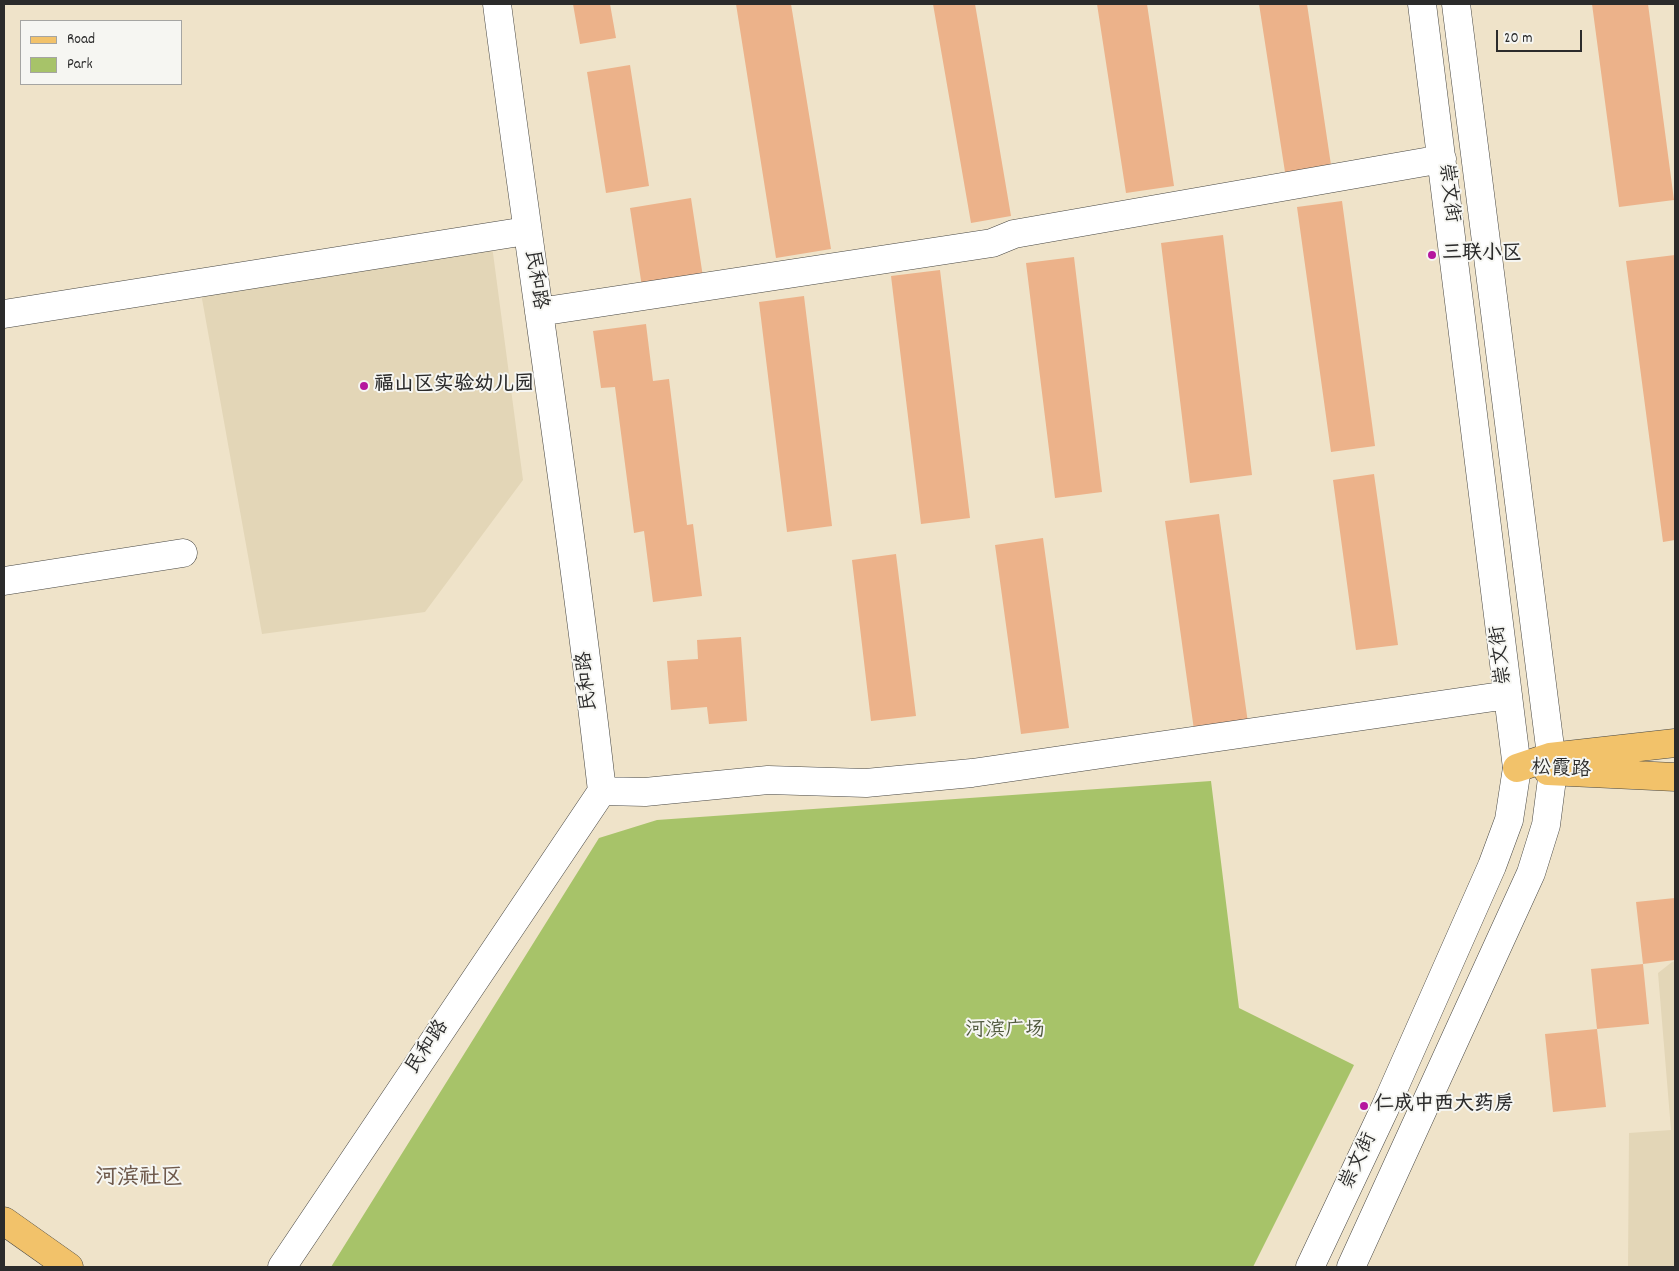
<!DOCTYPE html>
<html>
<head>
<meta charset="utf-8">
<style>
  body { margin:0 }
  #map { position:relative; width:1679px; height:1271px; overflow:hidden; background:#efe3c9; font-family:Dekko,sans-serif }
  canvas { display:block }
  .frame { position:absolute; inset:0; border:5px solid #2b2b2b; pointer-events:none }
  .legend { position:absolute; left:20px; top:20px; width:162px; height:65px; box-sizing:border-box; background:#f6f6f2; border:1px solid #a5a5a2; margin:0; padding:6px 9px; list-style:none; font-size:15px; color:#2b2b2b }
  .legend li { display:flex; align-items:center; gap:10px; height:25px }
  .legend b { width:25px; border:1px solid #a5a5a2 }
  .scale { position:absolute; left:1496px; top:30px; width:86px; height:22px; box-sizing:border-box; border:2px solid #2b2b2b; border-top:0; padding-left:6px; font-size:15px; line-height:18px; white-space:nowrap; color:#2b2b2b; -webkit-text-stroke:4px #f6f6f2; paint-order:stroke }
</style>
</head>
<body>
<div id="map">
<canvas width="1679" height="1271"></canvas>
<div class="frame"></div>
<ul class="legend">
<li><b style="height:6px;background:#f2c26a"></b>Road</li>
<li><b style="height:14px;background:#a7c369"></b>Park</li>
</ul>
<div class="scale">20 m</div>
</div>
<script>
const ctx = document.querySelector('canvas').getContext('2d');
ctx.lineJoin = 'round';
function fillPath(path, color) { ctx.fillStyle = color; ctx.fill(path, 'evenodd'); }
function stroke(path, color, width, dash) { ctx.strokeStyle = color; ctx.lineWidth = width; ctx.lineCap = dash ? 'butt' : 'round'; ctx.setLineDash(dash || []); ctx.stroke(path); }
function write(font, color, halo, rows, align = 'center') {
  ctx.font = font + ' Dekko,"LXGW WenKai TC",sans-serif'; ctx.lineWidth = 4; ctx.setLineDash([]); ctx.textBaseline = 'middle'; ctx.strokeStyle = halo; ctx.fillStyle = color; for (const [text, x, y, turn = 0] of rows) {
    ctx.save(); ctx.translate(x, y); ctx.rotate((+turn || 0) * Math.PI / 180); ctx.textAlign = isNaN(turn) ? turn : align; if (halo) ctx.strokeText(text, 0, 0); ctx.fillText(text, 0, 0); ctx.restore();
  }
}
const built = new Path2D(`
  M491 238 523 480 425 612 262 634 199 282Z
  M1675 961V1267H1628L1629 1133 1671 1130 1658 973 1672 962Z`);
const green = new Path2D(`
  M1211 781 1239 1008 1354 1065 1253 1267H331L599 838 657 820Z`);
const building = new Path2D(`
  M573 4H610L616 38 580 44Z
  M736 4H791L831 249 776 258Z
  M933 4H975L1011 216 971 223Z
  M1097 4H1147L1174 186 1126 193Z
  M1259 4H1307L1331 165 1285 172Z
  M1592 4H1648L1674 200 1619 207Z
  M630 65 649 186 606 193 587 72Z
  M691 198 703 277 642 287 630 208Z
  M1342 201 1375 446 1331 452 1297 207Z
  M1223 235 1252 475 1190 483 1161 243Z
  M1675 255V540L1663 542 1626 261Z
  M1074 257 1102 492 1055 498 1026 263Z
  M940 270 970 518 921 524 891 276Z
  M804 296 832 526 787 532 759 302Z
  M646 324 653 381 669 379 687 525 693 524 702 596 653 602 644 531 634 533 615 387 601 388 593 331Z
  M1374 474 1398 645 1356 650 1333 480Z
  M1219 514 1248 723 1194 730 1165 521Z
  M1043 538 1069 728 1021 734 995 545Z
  M896 554 916 716 871 721 852 560Z
  M741 637 747 721 709 724 707 707 671 710 667 661 698 659 697 640Z
  M1675 898V960L1643 964 1636 902Z
  M1643 964 1649 1024 1597 1029 1591 969Z
  M1597 1029 1606 1107 1553 1112 1545 1034Z`);
const minor = new Path2D(`
  M539 312 992 243 1014 234 1442 159
  M4 314 526 231
  M4 581 183 553
  M602 791 645 792 768 780 866 783 972 773 1508 695
  M282 1267 602 791C572 528 531 266 497 4
  M1310 1267 1385 1108 1492 866 1509 820 1517 768 1422 4
  M1351 1267 1531 873 1546 825 1553 771 1456 4`);
const major = new Path2D(`
  M1517 768 1550 757 1675 743
  M1548 771 1675 777
  M4 1221 69 1267`);
const markers = [
  [1432,255,5,"#b5179e"],
  [364,386,5,"#b5179e"],
  [1364,1106,5,"#b5179e"]
];
const streetNames = [
  ["崇文街",1447,193,83],
  ["民和路",534,280,81],
  ["崇文街",1503,655,-97],
  ["民和路",589,681,-96],
  ["松霞路",1561,771,3],
  ["民和路",429,1048,-56],
  ["崇文街",1360,1162,-65]
];
const poiNames = [
  ["三联小区",1442,255],
  ["福山区实验幼儿园",374,386],
  ["仁成中西大药房",1374,1106]
];
const parkNames = [
  ["河滨广场",1005,1032]
];
const quarterNames = [
  ["河滨社区",139,1180]
];
fillPath(built, '#e3d6b7');
fillPath(green, '#a7c369');
fillPath(building, '#ecb28a');
stroke(minor, '#484743', 29);
stroke(major, '#484743', 29);
stroke(minor, '#fff', 28);
stroke(major, '#f2c26a', 28);
for (const [x, y, r, color] of markers) { const dot = new Path2D(); dot.arc(x, y, r, 0, 2 * Math.PI); ctx.fillStyle = color; ctx.fill(dot); stroke(dot, '#f6f6f2', 2); }
write('20px', '#2b2b2b', '#f6f6f2', streetNames);
write('bold 20px', '#2b2b2b', '#f6f6f2', poiNames, 'left');
write('20px', '#50593e', '#f6f6f2', parkNames);
write('bold 22px', '#6f5a4c', '#f6f6f2', quarterNames);
</script>
</body>
</html>
